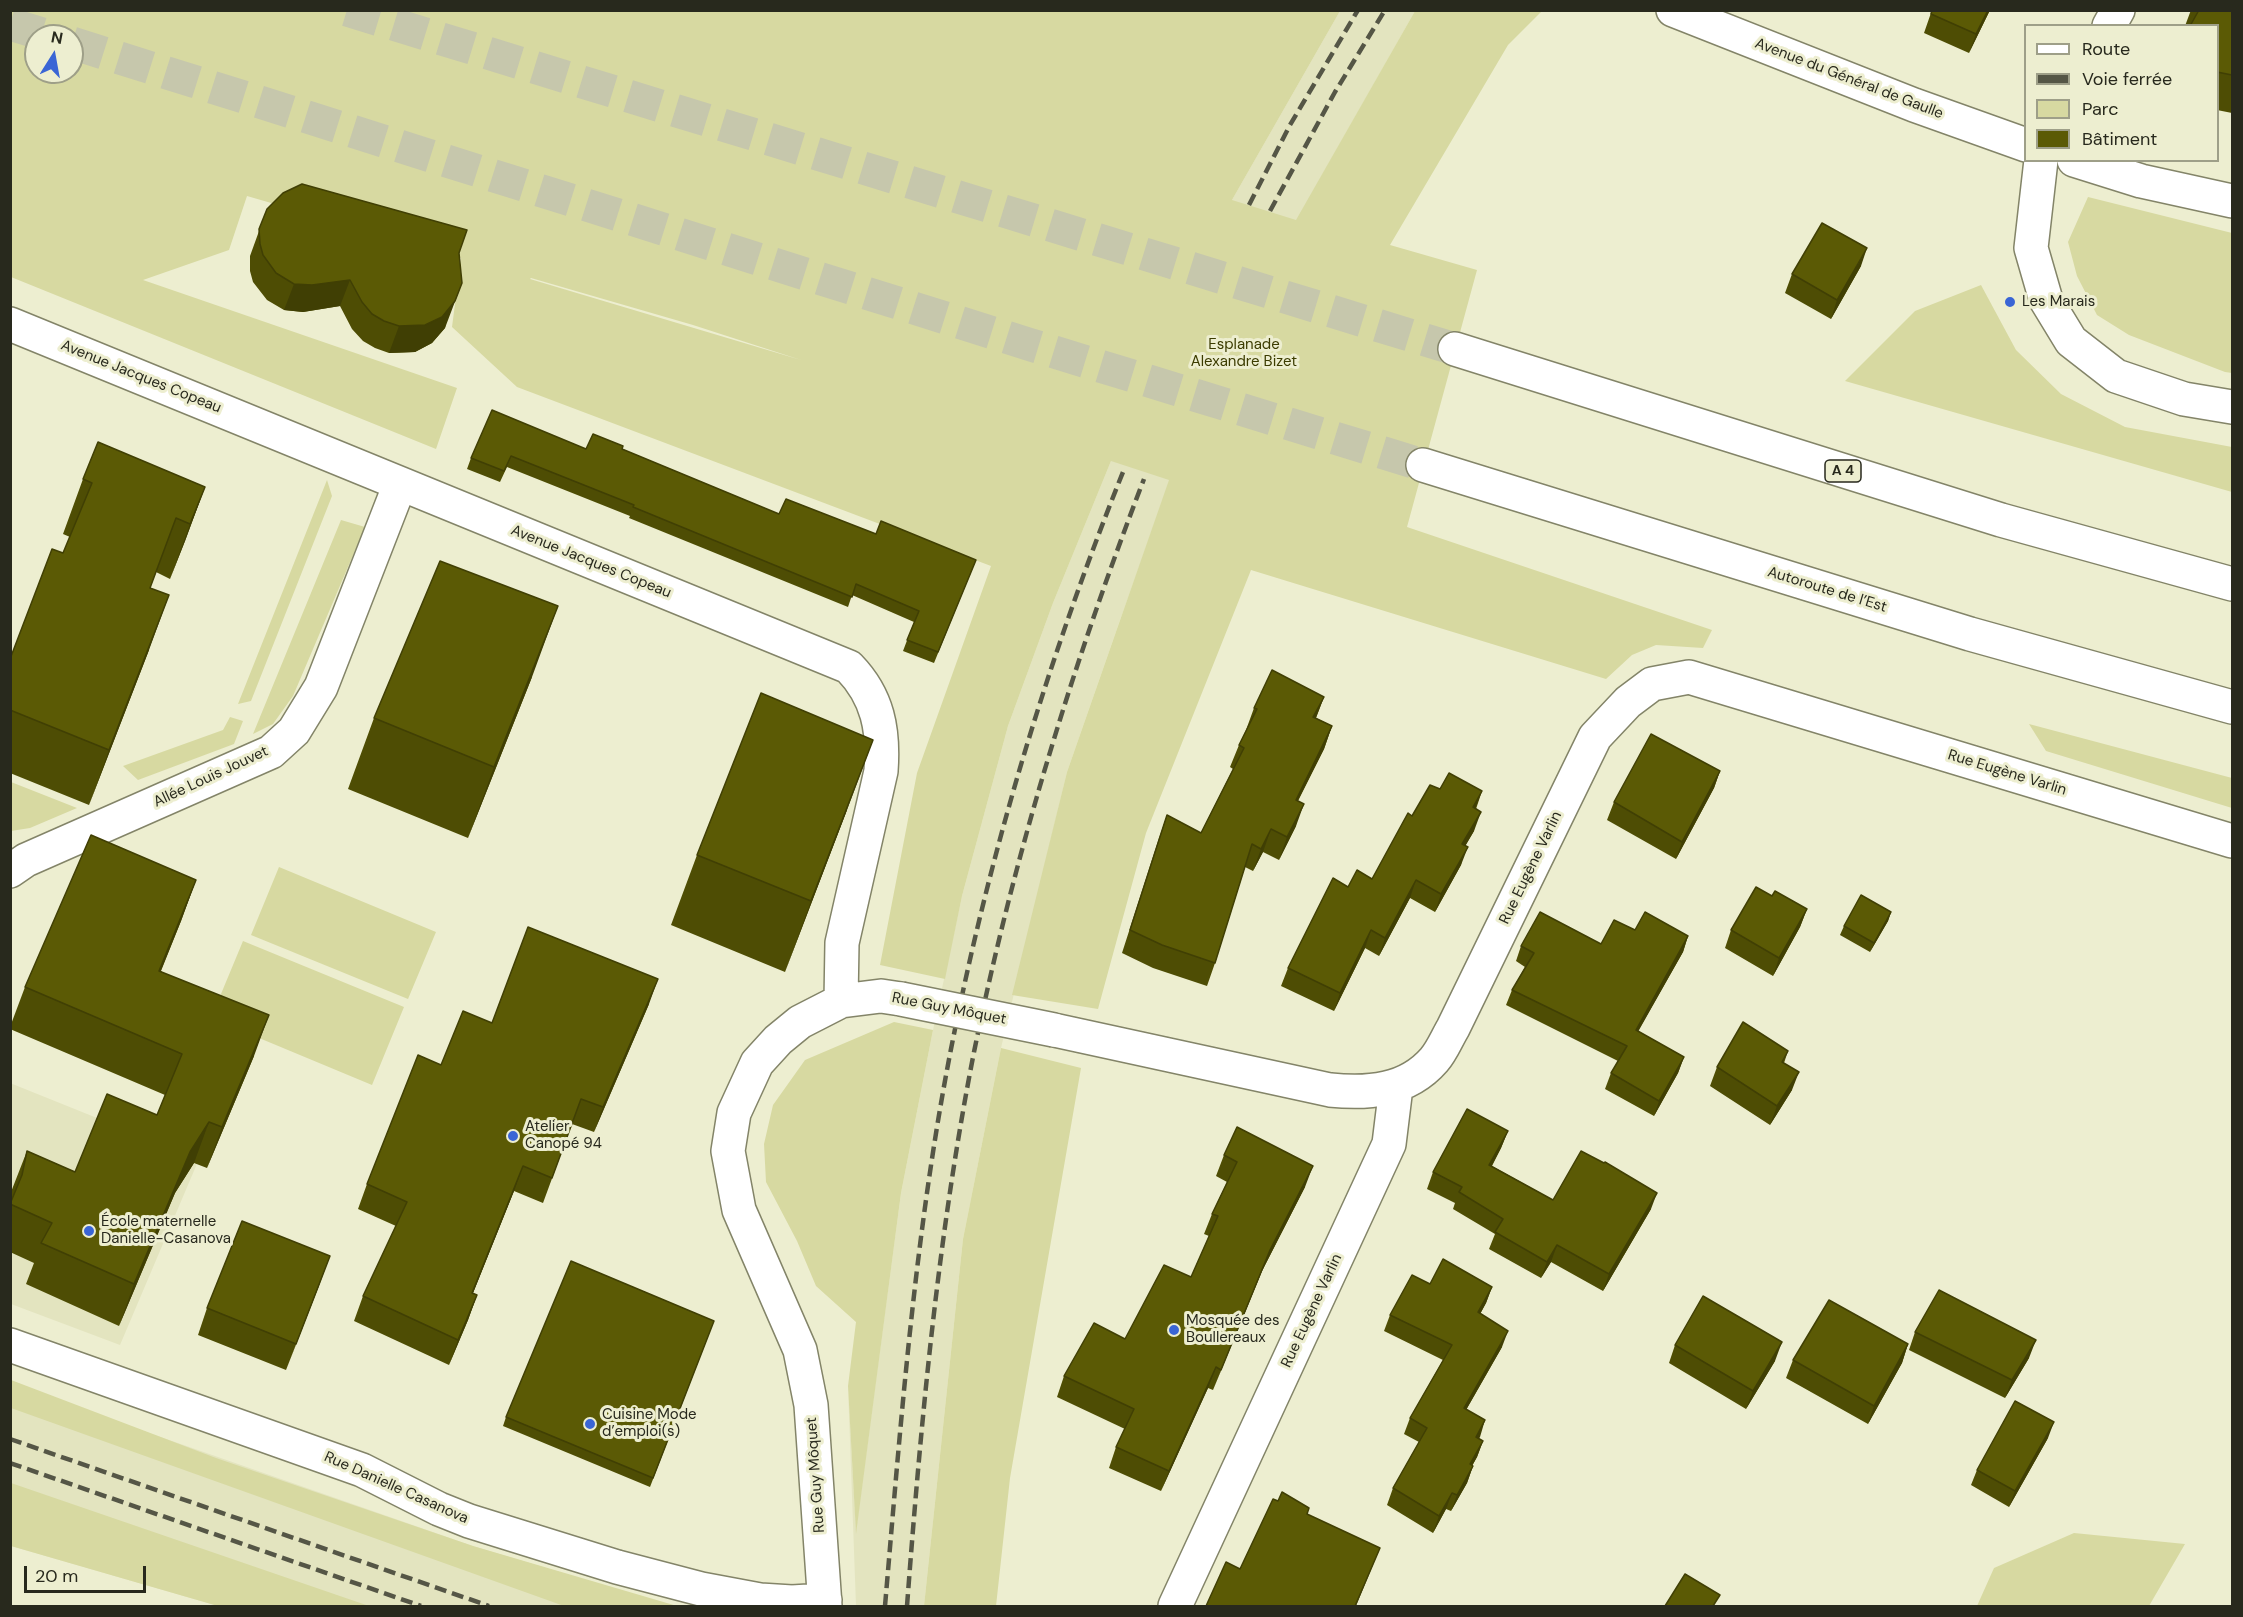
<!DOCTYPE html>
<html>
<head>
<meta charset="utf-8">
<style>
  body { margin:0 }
  #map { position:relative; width:2243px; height:1617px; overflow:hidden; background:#edeed0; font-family:"DM Sans",sans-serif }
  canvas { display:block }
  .frame { position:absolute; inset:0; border:12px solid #28291d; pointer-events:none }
  .legend { position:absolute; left:2024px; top:24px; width:195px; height:138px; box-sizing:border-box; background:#edeed0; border:2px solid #9e9f88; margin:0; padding:8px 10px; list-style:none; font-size:18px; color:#28291d }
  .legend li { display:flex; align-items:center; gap:12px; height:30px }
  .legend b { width:30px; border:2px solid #9e9f88 }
  .north { position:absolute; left:24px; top:24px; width:60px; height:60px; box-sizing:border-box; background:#edeed0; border:2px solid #9e9f88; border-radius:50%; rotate:11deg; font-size:16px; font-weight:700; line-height:24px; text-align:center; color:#28291d }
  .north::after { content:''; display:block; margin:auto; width:21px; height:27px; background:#3a65d5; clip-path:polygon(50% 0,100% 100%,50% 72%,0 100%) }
  .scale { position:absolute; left:24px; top:1566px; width:122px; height:27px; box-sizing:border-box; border:3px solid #28291d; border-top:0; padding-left:8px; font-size:18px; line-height:21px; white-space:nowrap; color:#28291d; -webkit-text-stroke:4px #edeed0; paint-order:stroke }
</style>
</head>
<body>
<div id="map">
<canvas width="2243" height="1617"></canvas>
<div class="frame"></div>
<ul class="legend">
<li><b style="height:8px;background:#fff"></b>Route</li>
<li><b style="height:8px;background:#555646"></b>Voie ferrée</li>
<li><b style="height:16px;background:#d7d9a1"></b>Parc</li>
<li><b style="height:16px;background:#5b5a05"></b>Bâtiment</li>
</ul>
<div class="north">N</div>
<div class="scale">20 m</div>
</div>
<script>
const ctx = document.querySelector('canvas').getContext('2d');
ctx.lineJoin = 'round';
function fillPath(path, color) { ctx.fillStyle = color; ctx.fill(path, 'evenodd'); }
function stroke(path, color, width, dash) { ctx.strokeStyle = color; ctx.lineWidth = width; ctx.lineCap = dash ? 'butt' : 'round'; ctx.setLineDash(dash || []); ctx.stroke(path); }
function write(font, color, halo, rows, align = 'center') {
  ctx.font = font + ' "DM Sans",sans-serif'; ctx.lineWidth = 6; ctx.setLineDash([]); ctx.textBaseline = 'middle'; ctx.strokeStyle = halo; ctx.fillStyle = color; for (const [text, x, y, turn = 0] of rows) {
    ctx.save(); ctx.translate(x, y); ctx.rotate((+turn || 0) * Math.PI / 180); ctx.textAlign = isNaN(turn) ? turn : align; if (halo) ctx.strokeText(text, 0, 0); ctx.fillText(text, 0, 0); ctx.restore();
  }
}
const built = new Path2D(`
  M1340 11H1415L1297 220 1170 480 1119 623 1067 772 1001 1048 963 1239 924 1606H856L848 1386 856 1530 901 1193 933 1030 962 896 1008 726 1053 603 1111 461 1232 200Z
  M10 1083 199 1159 120 1345 11 1304Z
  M10 1380 109 1419 473 1546 672 1606H218L11 1546Z`);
const green = new Path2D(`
  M1538 10 1541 12 1508 45 1390 245 1477 270 1407 527 1712 630 1703 648 1656 645 1632 655 1606 679 1251 570 1146 833 1098 1009 1012 995 1067 772 1169 480 1111 461 1053 603 1008 726 962 896 945 979 880 965 917 773 991 566 517 387 452 327 461 258 247 196 229 250 143 280 457 388 436 449 11 277 10 11H1340L1232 200 1296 220 1415 11ZM36 36H72V72H36ZM531 278 693 325 801 360 530 279Z
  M2088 197 2232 233V373L2225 372 2129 335 2097 315 2077 276 2068 242Z
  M1981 285 2016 350 2061 394 2125 427 2232 447V492L1845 381 1915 311Z
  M327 480 332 496 251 701 238 704Z
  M341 520 365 527 293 696 273 724 253 734Z
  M230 717 243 721 234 744 138 780 123 766 223 730Z
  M2029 724 2232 778V808L2046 751Z
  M11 782 77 808 30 828 11 831Z
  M279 867 436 932 408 999 251 935Z
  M243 941 404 1007 372 1085 211 1018Z
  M894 1022 933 1030 901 1193 856 1534 848 1386 856 1322 816 1286 797 1241 766 1182 764 1144 773 1105 805 1060Z
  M1001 1048 1081 1068 1010 1478 996 1606H924L963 1239Z
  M11 1380 216 1458 473 1546 677 1606H564L11 1408Z
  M10 1483H11L369 1606H218L11 1546Z
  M2074 1533 2185 1544 2149 1606H1977L1994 1568Z`);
const motorwayTunnel = new Path2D(`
  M347 10 1455 349
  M10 24 49 36
  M72 43 1028 344 1423 465`);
const minor = new Path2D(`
  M2109 26 2118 10
  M10 324 849 667C878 697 884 730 881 771L842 943 841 1001
  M10 871 26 860 271 752 294 731 321 687 400 484
  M1054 1030 1330 1090C1368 1094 1407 1091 1434 1060 1442 1051 1447 1038 1453 1028L1595 737 1628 702 1652 684 1689 677 2232 841
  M10 1345 362 1470 439 1509 469 1521 617 1567 701 1589 760 1600 792 1602 825 1600
  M825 1606 811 1405 800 1350 739 1210 728 1151 734 1113 757 1063 778 1040 800 1022 841 1001 881 996 901 999
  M1175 1606 1389 1144 1396 1087`);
const secondary = new Path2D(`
  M1673 10 1914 105 2026 145
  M2041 160 2031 248 2046 300 2071 341 2116 376 2184 399 2232 407
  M2074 160 2141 181 2232 201`);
const motorway = new Path2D(`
  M1455 349 2001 520 2232 584
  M1423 465 1970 634 2232 707`);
const rail = new Path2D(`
  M1249 205 1290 125 1358 10
  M1270 211 1335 92 1385 10
  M10 1439 489 1606
  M10 1463 421 1606
  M885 1606C901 1420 915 1233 951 1049 990 851 1048 659 1123 472
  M907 1606C921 1421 938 1235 974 1052 1014 856 1072 666 1144 479`);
const minorBridge = new Path2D(`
  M901 999 1054 1030`);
const wall = new Path2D(`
  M1932 10H1990L1969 53 1924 33Z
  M2191 10H2232V113L2217 110V26H2185Z
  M267 209 459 253 445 328 432 343 415 352 389 353 375 348 363 341 352 329 340 306 303 312 284 310 267 300 253 282 250 271V256Z
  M1861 266 1831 319 1785 293 1792 274Z
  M586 449H622L779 514 876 534 976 560 934 663 903 651 914 622 852 595 848 607 629 518 630 516 507 467 500 482 467 469 471 458Z
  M83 479 205 487 185 541 170 579 156 572 150 588 149 650 89 805 10 773V659L63 553 70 537 63 534Z
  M532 677 468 838 348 789 374 718Z
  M1324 697 1316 718 1332 726 1324 749 1298 801 1296 826 1279 860 1263 852 1253 871 1245 867 1215 963 1207 986 1153 968 1122 953 1159 838 1167 815 1201 833 1233 769 1230 767 1239 745 1246 730 1254 708Z
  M1720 771 1714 788 1676 859 1607 820 1614 802Z
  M1440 789 1482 791 1476 809 1474 831 1465 846 1461 865 1435 912 1410 898 1379 956 1365 948 1334 1011 1281 986 1288 968 1348 887 1372 879Z
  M847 810 785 972 671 925 697 855Z
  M196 880 181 921 161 971 254 1056 207 1168 194 1163 175 1193 119 1326 26 1284 34 1263 10 1252V1197L11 1192 27 1151 75 1172 157 1115 165 1095 10 1029V1027L25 987Z
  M1772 896 1807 909 1800 927 1773 976 1725 948 1731 930Z
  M1891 912 1888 921 1870 952 1840 935 1844 926Z
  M1635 930 1688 936 1683 952 1638 1031 1684 1057 1678 1073 1654 1116 1605 1089 1611 1073 1618 1061 1506 1005 1512 990 1525 967 1516 961 1521 946 1601 944Z
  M649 1004 594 1132 572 1124 543 1203 514 1191 473 1293 477 1295 468 1320 449 1365 354 1321 363 1296 396 1226 358 1209 367 1184 441 1065 492 1023Z
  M1788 1051 1784 1063 1792 1090 1770 1125 1710 1086 1717 1067Z
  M1508 1131 1501 1148 1492 1166 1553 1200 1651 1209 1603 1291 1551 1262 1541 1278 1489 1249 1495 1234 1453 1209 1455 1203 1427 1189 1433 1172Z
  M1224 1155 1305 1187 1262 1271 1213 1390 1208 1388 1161 1491 1109 1468 1116 1447 1125 1429 1057 1397 1064 1376 1125 1339 1191 1277 1209 1236 1204 1234 1212 1214 1227 1182 1216 1176Z
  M320 1283 286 1370 198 1335 207 1308Z
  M1430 1284 1492 1287 1486 1303 1480 1314 1502 1347 1466 1410 1485 1420 1478 1438 1483 1441 1477 1457 1472 1466H1473L1467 1483 1451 1511 1446 1509 1433 1533 1387 1505 1393 1488 1419 1442 1404 1434 1410 1418 1443 1360 1384 1331 1390 1315Z
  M714 1321 650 1487 503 1426 506 1417Z
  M1915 1332 2029 1358 2005 1398 1909 1350Z
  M1908 1344 1902 1363 1868 1424 1786 1378 1793 1360Z
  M1675 1345 1775 1361 1746 1409 1669 1363Z
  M2048 1438 2009 1507 1971 1485 1977 1470Z`);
const shadedWall = new Path2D(`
  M1988 10H1990L1969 53 1976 34Z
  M1867 248 1861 266 1831 319 1837 300Z
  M350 280 340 306 303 312 284 310 294 284Z
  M462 283 445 328 432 343 415 352 389 353 399 326Z
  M205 487 185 541 170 579 190 524Z
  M169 595 149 650 89 805 109 750Z
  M558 606 532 677 468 838 494 767Z
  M1324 697 1315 720 1313 717Z
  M1332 726 1324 749 1287 822 1296 800Z
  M873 740 847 810 785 972 811 901Z
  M1720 771 1714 788 1676 859 1682 842Z
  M1482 791 1475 809 1473 807Z
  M1304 804 1296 826 1279 860 1287 837Z
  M1481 812 1474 831 1456 862 1462 844Z
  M1271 829 1263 852 1253 871 1261 849Z
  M1468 847 1461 865 1435 912 1441 894Z
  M196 880 181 921 144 1012 159 971Z
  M1416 880 1410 898 1379 956 1385 938Z
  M1807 909 1800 927 1773 976 1779 958Z
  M1891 912 1888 921 1870 952 1874 943Z
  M1371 930 1365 948 1334 1011 1340 993Z
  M1688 936 1683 952 1630 1046 1636 1030Z
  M658 979 649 1004 594 1132 603 1107Z
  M269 1015 254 1056 207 1168 222 1127Z
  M1684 1057 1678 1073 1654 1116 1659 1101Z
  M1799 1072 1792 1090 1770 1125 1777 1106Z
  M209 1122 194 1163 175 1193 119 1326 134 1284 190 1152Z
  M1508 1131 1501 1148 1483 1182 1489 1165Z
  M523 1166 514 1191 463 1318 472 1293Z
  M1313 1166 1305 1187 1262 1271 1213 1390 1221 1370 1270 1250Z
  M1657 1193 1651 1209 1603 1291 1609 1274Z
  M1557 1245 1551 1262 1541 1278 1547 1262Z
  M330 1256 320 1283 286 1370 296 1344Z
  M1492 1287 1486 1303 1472 1329 1478 1312Z
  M477 1295 468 1320 449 1365 458 1340Z
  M1508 1331 1502 1347 1458 1424 1464 1408Z
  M2036 1340 2029 1358 2005 1398 2012 1380Z
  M1782 1342 1775 1361 1746 1409 1753 1391Z
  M1908 1344 1902 1363 1868 1424 1874 1406Z
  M1216 1367 1208 1388 1161 1491 1169 1471Z
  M1485 1420 1480 1437 1470 1453 1476 1437Z
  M2054 1422 2048 1438 2009 1507 2015 1491Z
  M1483 1441 1477 1457 1464 1480 1470 1464Z
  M1473 1466 1467 1483 1451 1511 1457 1495Z
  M1452 1493 1446 1509 1433 1533 1439 1516Z
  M1380 1548 1356 1606H1355Z`);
const building = new Path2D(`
  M1932 10H1988L1976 34 1931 14Z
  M2199 10H2232V75L2217 72V26H2190Z
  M302 184 467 230 459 253 462 283 455 301 442 317 425 325 399 326 384 321 372 314 362 302 350 280 312 285 294 284 276 273 263 255 260 244 259 229 267 209 283 193Z
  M1822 223 1867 248 1837 300 1792 274Z
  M492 410 586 449 593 434 623 446 622 449 779 514 786 499 876 534 881 521 976 560 938 652 907 640 919 611 856 584 852 597 633 507 634 505 511 456 504 471 471 458Z
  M98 442 205 487 190 524 176 518 150 588 169 595 109 750 10 710V659L52 549 63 553 92 483 83 479Z
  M440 561 558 606 494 767 374 718Z
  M1272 670 1324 697 1313 717 1332 726 1296 800 1304 804 1287 837 1271 829 1261 849 1252 844 1215 963 1162 945 1130 930 1167 815 1201 833 1244 748 1239 745 1257 709 1254 708Z
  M761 693 873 740 811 901 697 855Z
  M1651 734 1720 771 1682 842 1614 802Z
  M1449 773 1482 791 1473 807 1481 812 1462 844 1468 847 1441 894 1416 880 1385 938 1371 930 1340 993 1288 968 1333 878 1348 887 1357 870 1372 879 1408 813 1412 816 1430 785 1440 789Z
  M91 835 196 880 159 971 269 1015 222 1127 209 1122 190 1152 134 1284 41 1243 52 1223 10 1204 22 1175 27 1151 75 1172 107 1094 157 1115 182 1054 25 987Z
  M1756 887 1772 896 1775 891 1807 909 1779 958 1731 930Z
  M1861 895 1891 912 1874 943 1844 926Z
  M1540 912 1601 944 1614 920 1635 930 1645 912 1688 936 1636 1030 1684 1057 1659 1101 1611 1073 1627 1046 1512 990 1534 953 1521 946Z
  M528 927 658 979 603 1107 581 1099 552 1178 523 1166 472 1293 477 1295 458 1340 363 1296 407 1202 367 1184 418 1055 441 1065 463 1011 492 1023Z
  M1743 1022 1788 1051 1782 1062 1799 1072 1777 1106 1717 1067Z
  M1467 1109 1508 1131 1489 1165 1553 1200 1581 1151 1604 1163 1605 1162 1657 1193 1609 1274 1557 1245 1547 1262 1495 1232 1503 1219 1459 1192 1462 1187 1433 1172Z
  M1237 1127 1313 1166 1270 1250 1221 1370 1216 1367 1169 1471 1116 1447 1134 1409 1064 1376 1094 1323 1125 1339 1164 1265 1191 1277 1218 1216 1212 1214 1237 1162 1224 1155Z
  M242 1221 330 1256 296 1344 207 1308Z
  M1443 1259 1492 1287 1478 1312 1508 1331 1464 1408 1485 1420 1476 1437 1483 1441 1470 1464 1473 1466 1457 1495 1452 1493 1439 1516 1393 1488 1427 1428 1410 1418 1452 1345 1390 1315 1412 1275 1430 1284Z
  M571 1261 714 1321 653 1478 506 1417Z
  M1939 1290 2036 1340 2012 1380 1915 1332Z
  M1703 1296 1782 1342 1753 1391 1675 1345Z
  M1829 1300 1908 1344 1874 1406 1793 1360Z
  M2015 1401 2054 1422 2015 1491 1977 1470Z
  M1282 1492 1309 1508 1307 1514 1380 1548 1355 1606H1206L1226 1562 1240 1569 1273 1499 1278 1501Z
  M1685 1574 1720 1595 1713 1606H1665Z`);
const markers = [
  [2010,302,6,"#3a65d5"],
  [513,1136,6,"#3a65d5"],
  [89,1231,6,"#3a65d5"],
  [1174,1330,6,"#3a65d5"],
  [590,1424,6,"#3a65d5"]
];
const shields = [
  [1843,471,36]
];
const shieldNames = [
  ["A 4",1843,471]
];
const streetNames = [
  ["Avenue du Général de Gaulle",1849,79,21],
  ["Avenue Jacques Copeau",141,377,22],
  ["Avenue Jacques Copeau",591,562,22],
  ["Autoroute de l’Est",1827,590,17],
  ["Rue Eugène Varlin",2007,773,17],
  ["Allée Louis Jouvet",211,777,-25],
  ["Rue Eugène Varlin",1531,868,-64],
  ["Rue Guy Môquet",949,1009,11],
  ["Rue Eugène Varlin",1312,1311,-65],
  ["Rue Guy Môquet",816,1475,-94],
  ["Rue Danielle Casanova",396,1488,24]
];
const poiNames = [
  ["Les Marais",2022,302],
  ["Atelier",525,1127],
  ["Canopé 94",525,1144],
  ["École maternelle",101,1222],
  ["Danielle-Casanova",101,1239],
  ["Mosquée des",1186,1321],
  ["Boullereaux",1186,1338],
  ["Cuisine Mode",602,1415],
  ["d’emploi(s)",602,1432]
];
const parkNames = [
  ["Esplanade",1244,345],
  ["Alexandre Bizet",1244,362]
];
fillPath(built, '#e3e4bf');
fillPath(green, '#d7d9a1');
stroke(motorwayTunnel, '#c6c7ac', 33, [33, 16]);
stroke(minor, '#838468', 36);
stroke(secondary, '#838468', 36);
stroke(motorway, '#838468', 36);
stroke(minor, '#fff', 33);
stroke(secondary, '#fff', 33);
stroke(motorway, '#fff', 33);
stroke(rail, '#555646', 4.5, [12, 6]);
stroke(minorBridge, '#838468', 36, []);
stroke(minorBridge, '#fff', 33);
fillPath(wall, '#4e4d04');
fillPath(shadedWall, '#403f04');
fillPath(building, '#5b5a05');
stroke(building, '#403f04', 1.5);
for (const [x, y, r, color] of markers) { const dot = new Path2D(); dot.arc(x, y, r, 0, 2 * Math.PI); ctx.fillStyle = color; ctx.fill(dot); stroke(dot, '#edeed0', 2); }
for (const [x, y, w] of shields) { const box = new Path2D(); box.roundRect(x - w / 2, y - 11, w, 22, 4.5); ctx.fillStyle = '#edeed0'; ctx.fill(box); stroke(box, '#28291d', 1.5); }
write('bold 14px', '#28291d', null, shieldNames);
write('15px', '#28291d', '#edeed0', streetNames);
write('15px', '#28291d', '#edeed0', poiNames, 'left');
write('15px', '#3c3c00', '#edeed0', parkNames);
</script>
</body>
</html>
